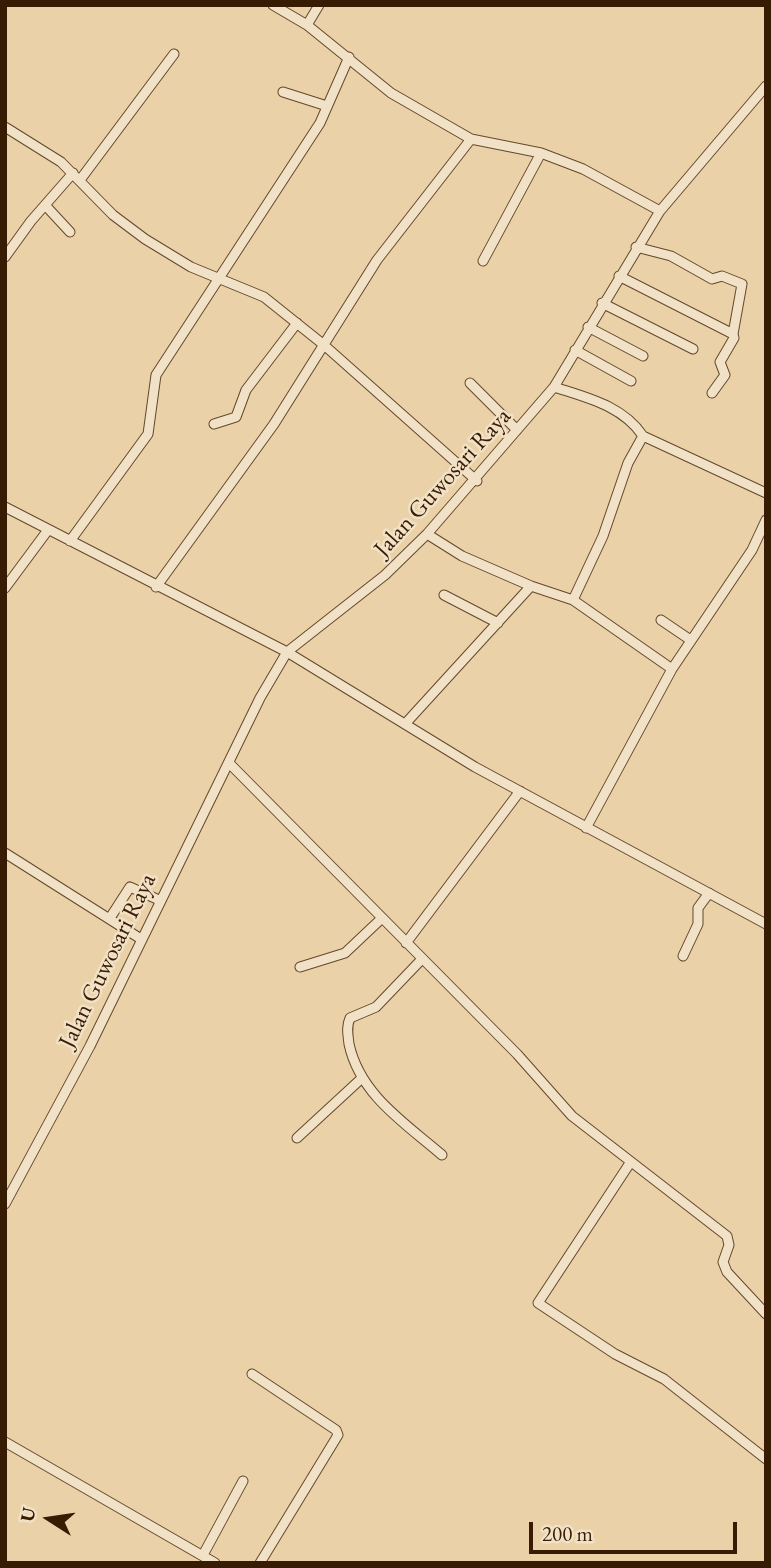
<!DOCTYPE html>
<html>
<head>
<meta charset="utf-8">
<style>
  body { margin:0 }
  #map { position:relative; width:771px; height:1568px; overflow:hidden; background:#ead1a7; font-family:"EB Garamond",serif }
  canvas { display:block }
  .frame { position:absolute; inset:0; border:7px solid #381b03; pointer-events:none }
  .north { position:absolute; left:14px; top:1484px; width:70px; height:70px; -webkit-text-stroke:5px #f1e1c6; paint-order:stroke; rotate:282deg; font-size:19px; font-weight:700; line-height:28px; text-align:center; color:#381b03 }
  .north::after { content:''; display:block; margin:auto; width:24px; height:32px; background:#381b03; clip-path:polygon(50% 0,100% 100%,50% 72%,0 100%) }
  .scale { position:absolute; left:529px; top:1522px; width:208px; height:32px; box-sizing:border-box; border:4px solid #381b03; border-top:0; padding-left:9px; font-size:21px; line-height:24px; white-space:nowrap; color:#381b03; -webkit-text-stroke:5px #f1e1c6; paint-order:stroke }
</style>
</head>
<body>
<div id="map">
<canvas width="771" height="1568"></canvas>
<div class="frame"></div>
<div class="north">U</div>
<div class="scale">200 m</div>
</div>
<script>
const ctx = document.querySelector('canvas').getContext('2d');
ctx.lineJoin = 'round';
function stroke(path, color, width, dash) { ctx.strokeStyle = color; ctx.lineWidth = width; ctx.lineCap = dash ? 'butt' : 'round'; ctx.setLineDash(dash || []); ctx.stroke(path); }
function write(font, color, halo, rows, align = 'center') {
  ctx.font = font + ' "EB Garamond",serif'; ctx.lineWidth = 5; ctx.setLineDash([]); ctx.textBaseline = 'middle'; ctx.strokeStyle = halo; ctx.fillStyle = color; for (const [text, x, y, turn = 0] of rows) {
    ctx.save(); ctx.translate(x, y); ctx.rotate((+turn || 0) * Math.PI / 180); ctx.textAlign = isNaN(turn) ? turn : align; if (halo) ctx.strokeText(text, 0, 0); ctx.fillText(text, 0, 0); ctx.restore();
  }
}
const minor = new Path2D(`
  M273 5 307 25 391 93 471 139
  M307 25 319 5
  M283 92 327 106
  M5 127 61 162 113 215 145 239 191 267 264 297 324 345 477 481
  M80 180 174 54
  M45 205 70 232
  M636 247 671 256 712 279 722 276 742 284 733 334
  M5 257 31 221 73 173
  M483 261 541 153
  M619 276 733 334 734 338 720 362 725 375 712 393
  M602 303 693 349
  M588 327 643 356
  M575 350 631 381
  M470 383 517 430
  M554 387C588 398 623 406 643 436L766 493
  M214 424 236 417 246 390 297 323
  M5 507 287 652 475 767 766 924
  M427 534 462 556 531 586 573 600 672 669 586 828
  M70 541 148 434 156 375 320 123 349 57
  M156 587 274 424 377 260 471 139 541 153 583 169 660 211
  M5 588 48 530
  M444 595 498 623
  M573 600 603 536 628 463 643 436
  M661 620 689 639
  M672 669 752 550 766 520
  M405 724 531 586
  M229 763 517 1054 572 1116 727 1236 729 1245 723 1262 727 1272 766 1314
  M5 853 141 939
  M110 918 130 887 159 900
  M406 943 520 791
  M683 956 698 924V908L709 893
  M422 959 376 1007 350 1018C346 1027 348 1035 349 1044 360 1095 405 1123 442 1155
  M300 967 345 953 381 919
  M297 1138 362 1078
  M630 1163 538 1303 615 1354 664 1379 766 1459
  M5 1204 90 1046 260 698 287 652 385 575 427 534 554 387 660 211 766 86
  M252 1374 336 1430 338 1435 260 1563
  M5 1442 215 1563
  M203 1555 243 1481`);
const streetNames = [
  ["Jalan Guwosari Raya",443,483,-48],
  ["Jalan Guwosari Raya",108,961,-64]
];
stroke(minor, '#64482c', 11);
stroke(minor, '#f1e1c6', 9);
write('24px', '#381b03', '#f1e1c6', streetNames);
</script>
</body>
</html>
